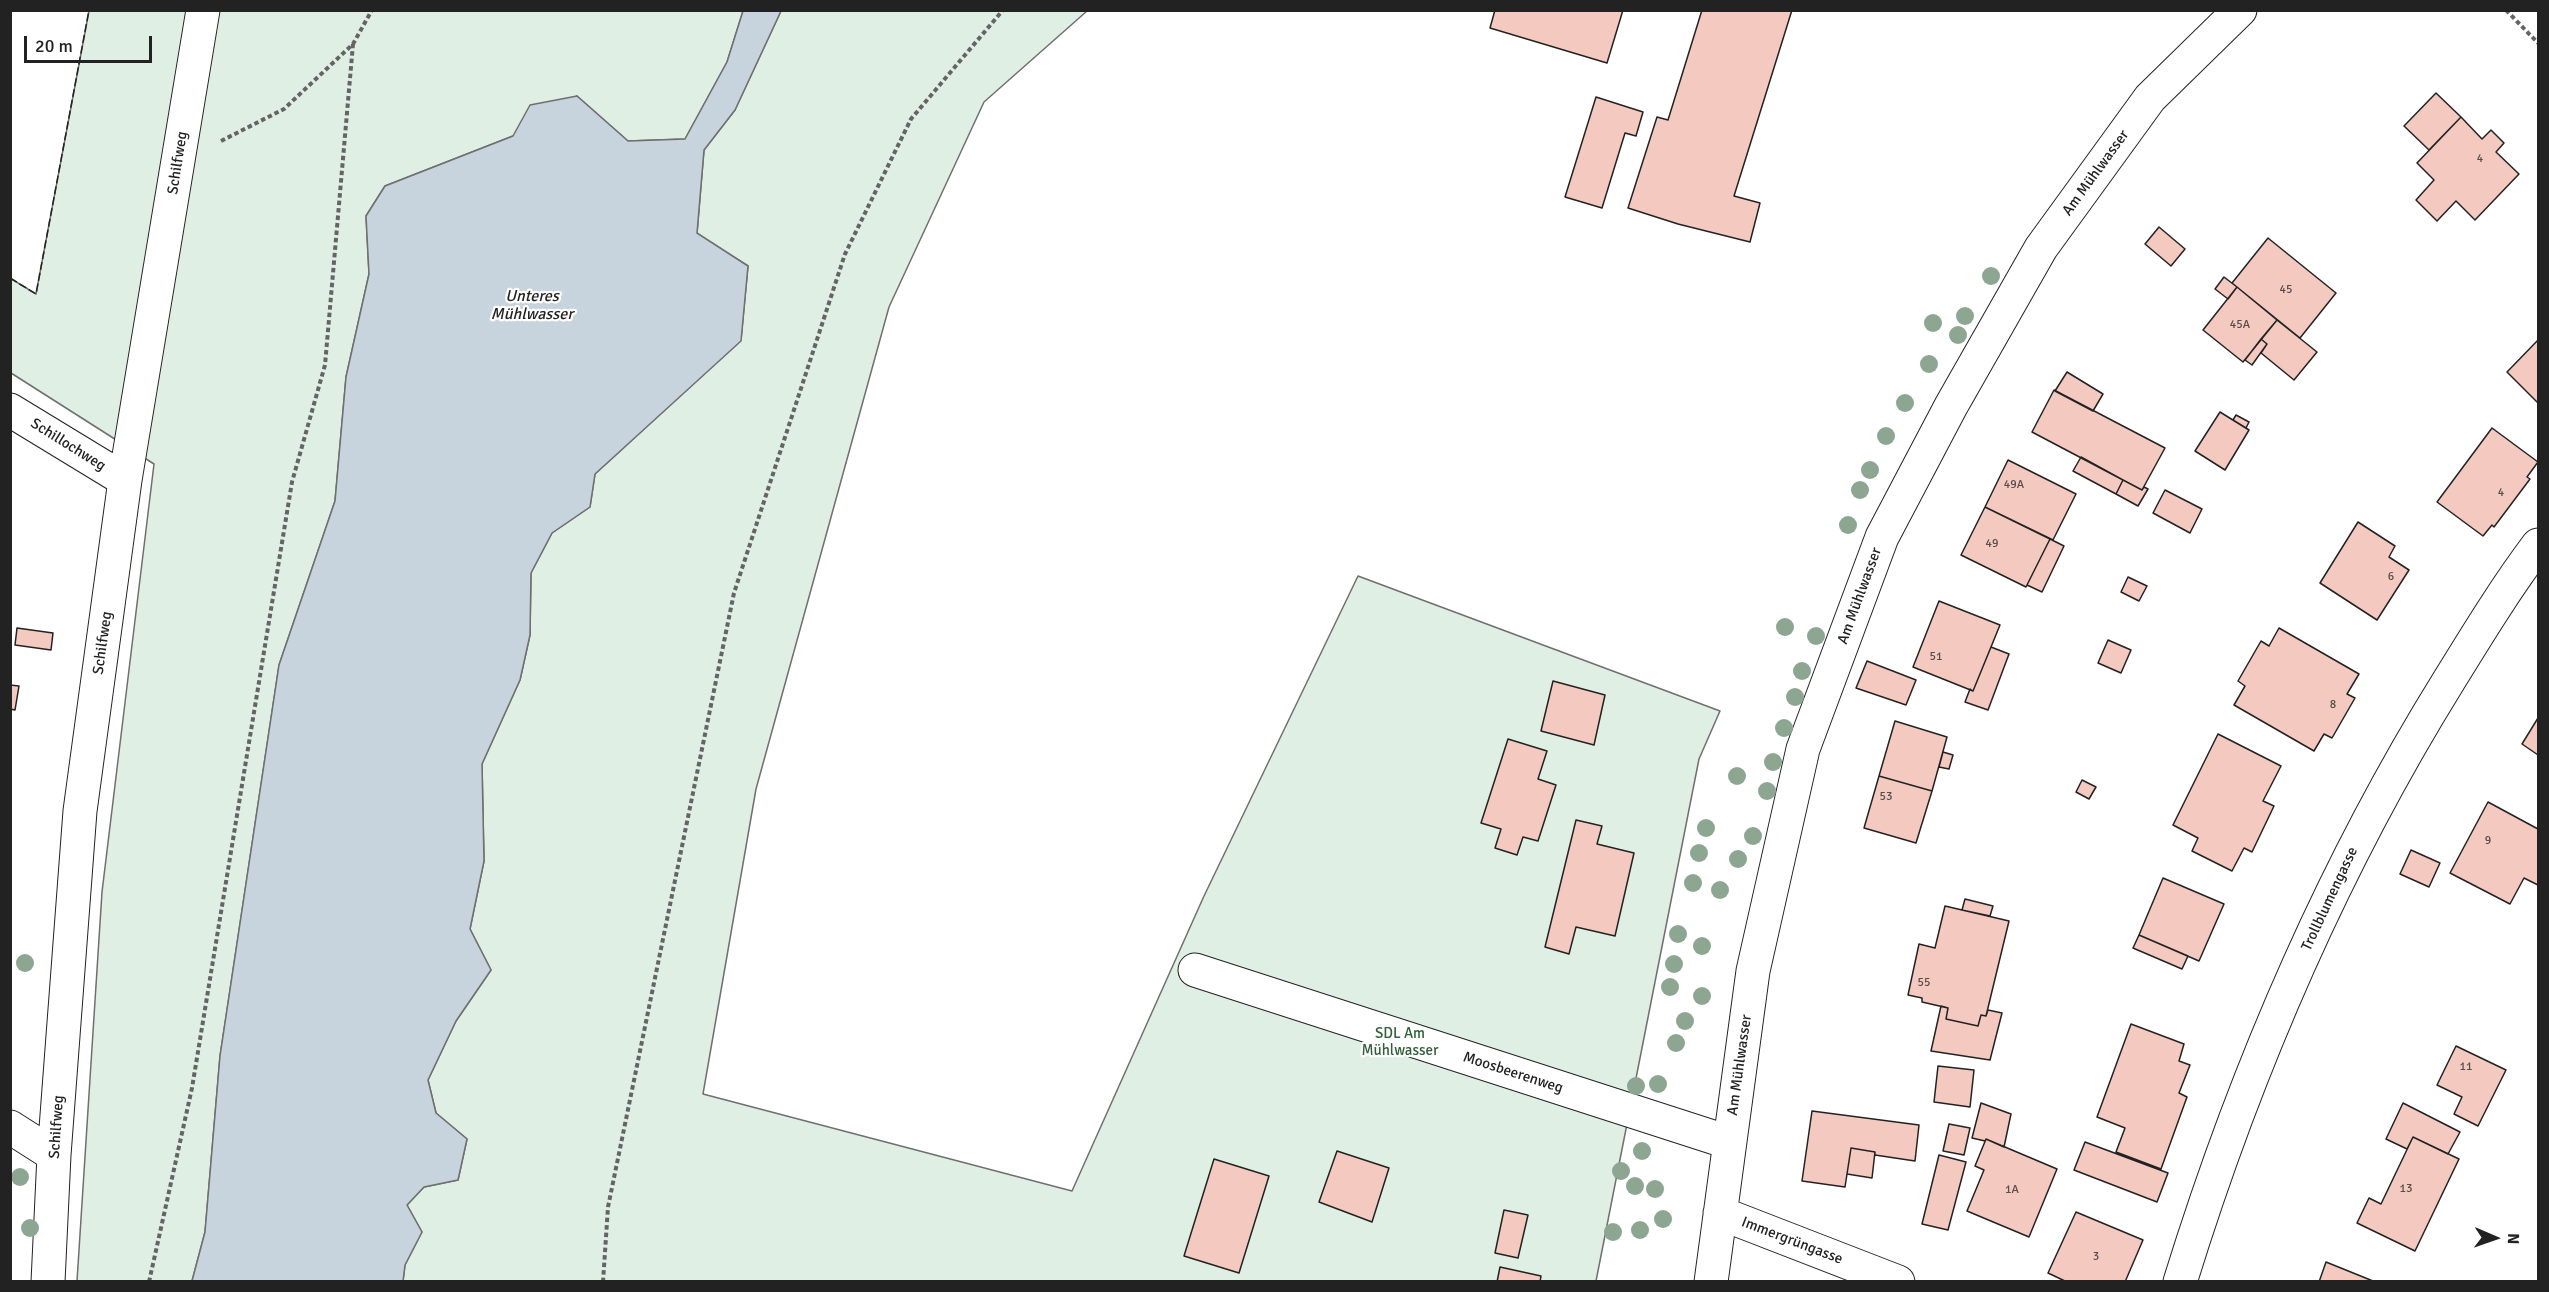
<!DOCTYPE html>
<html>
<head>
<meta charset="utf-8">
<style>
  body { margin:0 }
  #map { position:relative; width:2549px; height:1292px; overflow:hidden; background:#fff; font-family:Signika,sans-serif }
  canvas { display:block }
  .frame { position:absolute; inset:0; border:12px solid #222; pointer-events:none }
  .north { position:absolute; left:2465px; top:1208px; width:60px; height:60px; -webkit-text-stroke:4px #fff; paint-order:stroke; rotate:92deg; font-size:16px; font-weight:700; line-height:24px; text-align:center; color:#222 }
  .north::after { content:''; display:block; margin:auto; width:21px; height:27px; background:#222; clip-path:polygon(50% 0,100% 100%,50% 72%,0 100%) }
  .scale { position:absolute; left:24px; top:36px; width:128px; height:27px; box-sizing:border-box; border:3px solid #222; border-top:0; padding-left:8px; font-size:18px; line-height:21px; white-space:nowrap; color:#222; -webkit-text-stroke:4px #fff; paint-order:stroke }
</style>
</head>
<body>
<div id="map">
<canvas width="2549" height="1292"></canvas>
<div class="frame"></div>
<div class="north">N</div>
<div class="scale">20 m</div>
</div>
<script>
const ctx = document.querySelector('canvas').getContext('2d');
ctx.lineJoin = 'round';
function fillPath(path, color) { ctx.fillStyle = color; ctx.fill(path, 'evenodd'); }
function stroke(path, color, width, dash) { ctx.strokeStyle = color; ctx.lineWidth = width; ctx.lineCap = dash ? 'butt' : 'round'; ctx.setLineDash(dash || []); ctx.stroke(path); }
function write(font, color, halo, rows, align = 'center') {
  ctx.font = font + ' Signika,sans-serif'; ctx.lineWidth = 4.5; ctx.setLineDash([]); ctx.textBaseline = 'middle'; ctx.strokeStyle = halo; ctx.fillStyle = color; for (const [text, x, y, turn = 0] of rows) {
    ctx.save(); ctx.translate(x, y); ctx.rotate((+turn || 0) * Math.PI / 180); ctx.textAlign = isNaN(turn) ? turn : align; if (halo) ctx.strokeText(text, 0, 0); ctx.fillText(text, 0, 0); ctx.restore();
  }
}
const green = new Path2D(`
  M89 11H743L727 62 685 139 628 141 577 96 513 136 385 186 366 216 369 274 346 377 335 501 279 665 220 1056 205 1232 192 1281H77L102 892 154 464 11 373 10 278 36 294Z
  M781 11H1087L984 102 889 307 756 789 703 1094 1072 1191 1204 896 1358 576 1720 711 1699 759 1596 1281 403 1282 405 1265 422 1232 407 1205 424 1187 458 1180 467 1139 436 1113 428 1080 456 1021 491 970 470 929 484 861 482 764 520 680 530 635 531 573 552 533 590 507 595 474 741 340 748 266 697 234 704 150 735 110Z`);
const water = new Path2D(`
  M743 11H781L735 110 704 150 697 233 748 266 741 341 595 474 590 507 552 533 531 573 530 635 520 680 482 764 484 861 470 929 491 970 456 1021 428 1080 436 1113 467 1139 458 1180 424 1187 407 1205 422 1232 405 1265 403 1281H192L205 1232 220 1056 279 665 335 501 346 377 369 274 366 216 385 186 513 136 530 105 577 96 628 141 685 139 727 62Z`);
const building = new Path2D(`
  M1495 10H1623L1607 63 1490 28Z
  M1702 10H1792L1734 196 1760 203 1750 242 1678 224 1628 208 1657 117 1668 120Z
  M2436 93 2461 117 2429 150 2404 126Z
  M1596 97 1643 112 1636 136 1625 133 1602 208 1565 197Z
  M2461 117 2482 139 2491 130 2504 143 2496 152 2519 174 2475 220 2456 201 2437 221 2416 200 2434 180 2417 163Z
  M2159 227 2185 249 2171 266 2145 244Z
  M2268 238 2336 293 2300 338 2232 283Z
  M2224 277 2237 287 2228 299 2215 289Z
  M2237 287 2277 320 2243 362 2203 330Z
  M2277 320 2317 352 2294 380 2261 353 2267 344 2261 339Z
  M2261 339 2267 344 2252 365 2245 360Z
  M2538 340V403L2507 372Z
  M2067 372 2103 394 2093 411 2055 391Z
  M2054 390 2165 448 2142 490 2032 432Z
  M2220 412 2249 430 2225 470 2195 451Z
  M2236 415 2249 422 2246 428 2233 420Z
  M2492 428 2538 462 2527 477 2530 479 2494 527 2492 525 2483 536 2437 502Z
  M2081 457 2123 480 2116 494 2073 471Z
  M2008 460 2076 494 2053 540 1985 507Z
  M2123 480 2142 490 2144 487 2148 489 2138 506 2116 494Z
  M2165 490 2202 509 2190 533 2153 513Z
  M1985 507 2050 539 2026 587 1961 555Z
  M2358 522 2395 546 2389 557 2409 570 2377 620 2320 583Z
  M2050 539 2064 546 2042 592 2027 585Z
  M2128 577 2147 586 2139 601 2121 592Z
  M1939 601 2000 625 1973 691 1913 667Z
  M17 628 53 633 51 650 15 645Z
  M2279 628 2359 674 2347 694 2355 698 2332 738 2324 734 2314 751 2234 705 2245 686 2238 681 2261 641 2269 646Z
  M2108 640 2131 650 2121 673 2098 663Z
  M1991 647 2009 654 1988 710 1965 702 1970 689 1973 691Z
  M1867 661 1916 680 1906 705 1856 688Z
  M1553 681 1605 695 1594 745 1541 731Z
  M10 685 19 686 15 710 10 709Z
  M2538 718V755L2522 744Z
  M1895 721 1947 737 1932 791 1879 776Z
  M2218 734 2281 766 2263 801 2274 806 2252 852 2244 848 2232 871 2192 851 2198 838 2173 825Z
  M1508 739 1547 751 1538 779 1556 785 1538 841 1523 837 1517 855 1495 848 1501 829 1481 823Z
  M1943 752 1953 755 1949 769 1939 767Z
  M1879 776 1932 791 1916 843 1864 828Z
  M2082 780 2096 787 2089 799 2076 792Z
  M2488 802 2538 829V885L2524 878 2510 904 2450 873Z
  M1576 820 1602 826 1597 844 1634 853 1615 936 1576 927 1569 954 1545 947Z
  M2411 850 2440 863 2429 887 2400 874Z
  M2163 878 2224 904 2199 961 2139 935Z
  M1965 899 1993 906 1990 916 1962 910Z
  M1945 906 2009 921 1986 1016 1981 1015 1978 1026 1946 1019 1948 1008 1922 1002V998L1908 995 1919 944 1935 948Z
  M2139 935 2188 956 2182 969 2133 948Z
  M1941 1006 1948 1008 1946 1019 1978 1026 1981 1015 1986 1016 1988 1010 2002 1013 1990 1060 1931 1051Z
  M2131 1024 2184 1044 2179 1061 2190 1065 2179 1093 2187 1097 2161 1169 2116 1152 2125 1128 2097 1117Z
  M2456 1046 2506 1070 2478 1126 2454 1114 2462 1097 2437 1085Z
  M1938 1066 1974 1070 1970 1107 1934 1102Z
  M1981 1103 2011 1114 2004 1147 1986 1139 1985 1141 1972 1138Z
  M2403 1103 2460 1132 2448 1154 2413 1137 2407 1149 2386 1139Z
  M1812 1111 1919 1125 1915 1161 1875 1155V1152L1851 1148 1845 1187 1802 1181Z
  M1949 1124 1970 1128 1964 1155 1943 1151Z
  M2413 1137 2459 1159 2415 1251 2357 1223 2369 1198 2381 1204Z
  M1986 1139 2057 1169 2029 1237 1967 1211 1984 1170 1975 1166Z
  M2085 1142 2168 1173 2157 1202 2074 1170Z
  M1851 1148 1875 1152 1872 1178 1847 1174Z
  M1337 1151 1389 1168 1372 1222 1319 1202Z
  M1939 1155 1966 1162 1948 1230 1922 1224Z
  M1214 1159 1269 1176 1239 1273 1184 1256Z
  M1504 1210 1528 1215 1518 1258 1495 1253Z
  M2076 1212 2143 1240 2125 1282H2067L2048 1273Z
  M2326 1262 2373 1281 2319 1282Z
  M1500 1267 1541 1276 1540 1282H1497Z`);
const path = new Path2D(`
  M2506 10 2538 43
  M221 141 284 109 353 44 372 10
  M149 1282 192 1088 292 482 325 365 353 44
  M603 1282 608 1207 734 593 845 254 911 119 1003 10`);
const minor = new Path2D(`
  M10 410 125 480
  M1195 970 1728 1142
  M10 1127 54 1155
  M1720 1213 1898 1282
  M48 1282 54 1155 80 811 125 480 203 10
  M1711 1282 1753 971 1803 749 1882 537 1951 406 2041 248 2150 98 2240 10
  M2180 1282C2245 1072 2332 869 2448 682 2477 635 2505 589 2538 545`);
const fence = new Path2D(`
  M10 278 36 294 89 10`);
const trees = [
  [1991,276],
  [1965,316],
  [1933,323],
  [1958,335],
  [1929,364],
  [1905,403],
  [1886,436],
  [1870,470],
  [1860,490],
  [1848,525],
  [1785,627],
  [1816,636],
  [1802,671],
  [1795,697],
  [1784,728],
  [1773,762],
  [1737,776],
  [1767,791],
  [1706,828],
  [1753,836],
  [1699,853],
  [1738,859],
  [1693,883],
  [1720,890],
  [1678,934],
  [1702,946],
  [25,963],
  [1674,964],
  [1670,987],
  [1702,996],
  [1685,1021],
  [1676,1043],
  [1658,1084],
  [1636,1086],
  [1642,1151],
  [1621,1171],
  [20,1177],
  [1635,1186],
  [1655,1189],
  [1663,1219],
  [30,1228],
  [1640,1230],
  [1613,1232]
];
const numberNames = [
  ["4",2480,159],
  ["45",2286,290],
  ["45A",2240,325],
  ["49A",2014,485],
  ["4",2501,493],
  ["49",1992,544],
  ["6",2391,577],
  ["51",1936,657],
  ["8",2333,705],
  ["53",1886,797],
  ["9",2488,841],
  ["55",1924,983],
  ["11",2466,1067],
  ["13",2406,1189],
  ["1A",2012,1190],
  ["3",2096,1257]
];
const streetNames = [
  ["Schilfweg",178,163,-81],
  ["Am Mühlwasser",2096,173,-54],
  ["Schillochweg",68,445,32],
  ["Am Mühlwasser",1860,596,-70],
  ["Schilfweg",103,643,-82],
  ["Trollblumengasse",2330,899,-65],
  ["Am Mühlwasser",1740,1065,-82],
  ["Moosbeerenweg",1513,1073,18],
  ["Schilfweg",57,1127,-86],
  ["Immergrüngasse",1792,1241,21]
];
const parkNames = [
  ["SDL Am",1400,1034],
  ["Mühlwasser",1400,1051]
];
const waterNames = [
  ["Unteres",532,297],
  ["Mühlwasser",532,315]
];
fillPath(green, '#e0efe3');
stroke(green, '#6f6f6f', 1.5);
fillPath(water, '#c7d3dd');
stroke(water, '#6f6f6f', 1.5);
fillPath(building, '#f3c9c0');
stroke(building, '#222', 1.5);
stroke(minor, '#222', 35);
stroke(path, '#646464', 4, [4.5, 3]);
stroke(minor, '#fff', 33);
stroke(fence, '#222', 1.5, [8, 3]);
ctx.fillStyle = '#8da692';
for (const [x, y] of trees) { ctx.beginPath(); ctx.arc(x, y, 9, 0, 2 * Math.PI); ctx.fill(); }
write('12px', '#564c4a', null, numberNames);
write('15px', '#222', '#fff', streetNames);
write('15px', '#2f5e38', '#fff', parkNames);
write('italic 16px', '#222', '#fff', waterNames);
</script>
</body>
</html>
